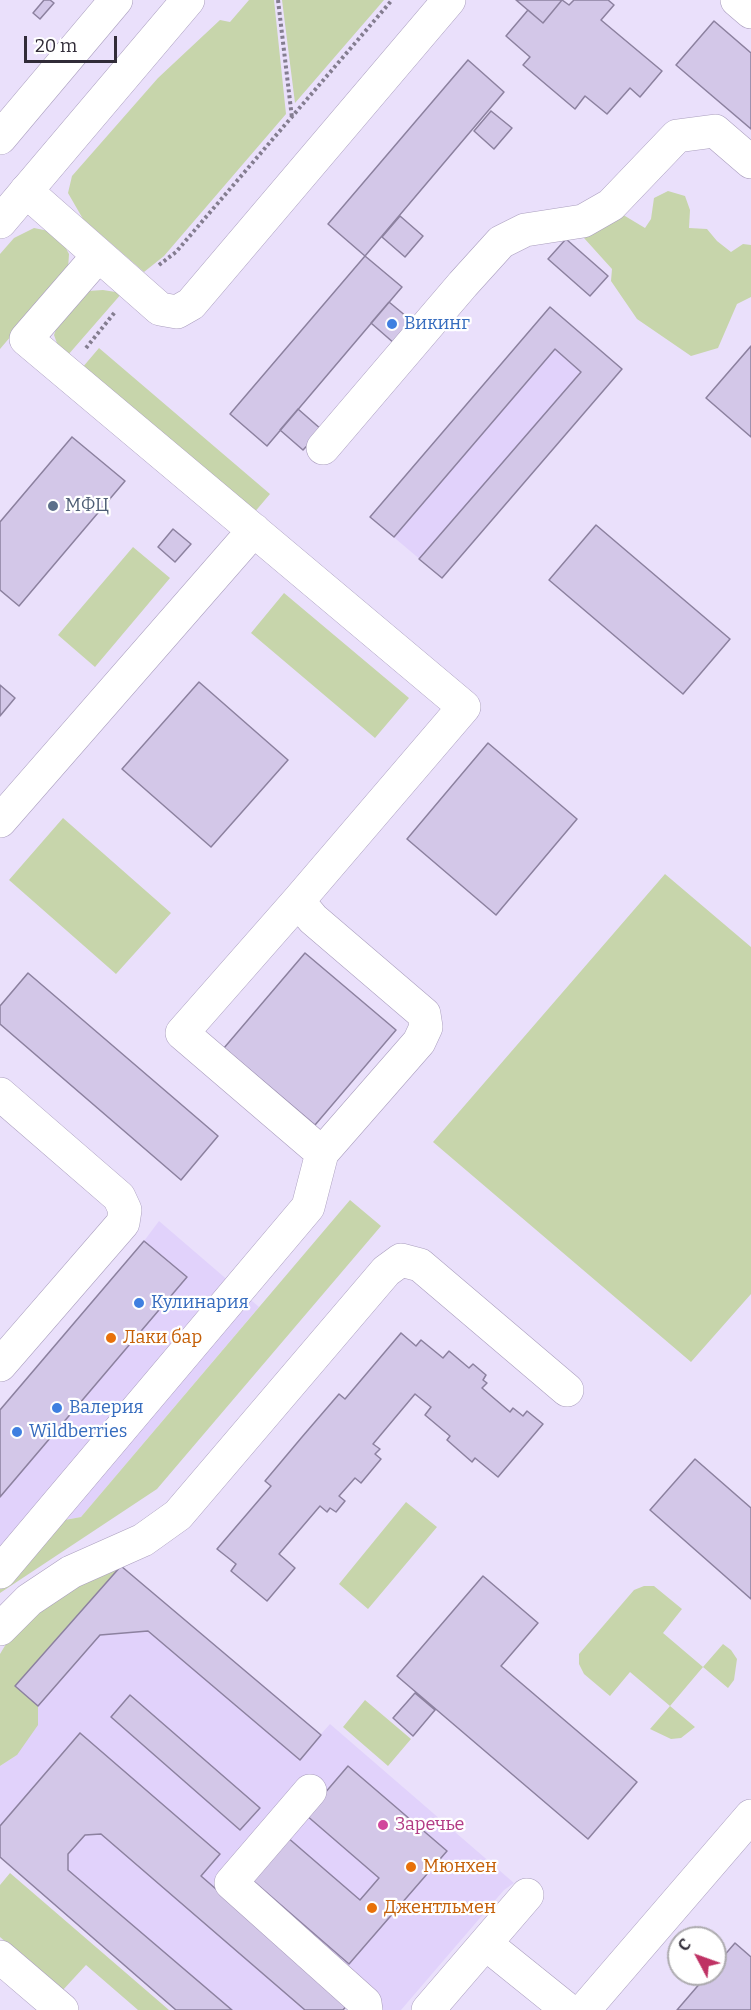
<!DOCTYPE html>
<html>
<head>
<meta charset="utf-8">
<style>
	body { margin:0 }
	#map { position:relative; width:751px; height:2010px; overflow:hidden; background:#eae0fb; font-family:Bitter,serif }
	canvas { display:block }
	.north { position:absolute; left:667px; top:1926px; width:60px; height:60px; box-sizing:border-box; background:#fff; border:2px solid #adabaf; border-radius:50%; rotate:311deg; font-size:16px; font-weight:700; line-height:24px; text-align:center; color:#312c38 }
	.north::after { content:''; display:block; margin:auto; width:21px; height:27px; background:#bf3264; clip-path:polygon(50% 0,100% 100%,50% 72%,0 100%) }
	.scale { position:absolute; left:24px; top:36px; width:93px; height:27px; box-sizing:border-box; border:3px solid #312c38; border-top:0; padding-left:8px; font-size:18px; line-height:21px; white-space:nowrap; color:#312c38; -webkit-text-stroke:4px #fff; paint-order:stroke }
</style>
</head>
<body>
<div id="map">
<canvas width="751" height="2010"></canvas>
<div class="north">С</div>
<div class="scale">20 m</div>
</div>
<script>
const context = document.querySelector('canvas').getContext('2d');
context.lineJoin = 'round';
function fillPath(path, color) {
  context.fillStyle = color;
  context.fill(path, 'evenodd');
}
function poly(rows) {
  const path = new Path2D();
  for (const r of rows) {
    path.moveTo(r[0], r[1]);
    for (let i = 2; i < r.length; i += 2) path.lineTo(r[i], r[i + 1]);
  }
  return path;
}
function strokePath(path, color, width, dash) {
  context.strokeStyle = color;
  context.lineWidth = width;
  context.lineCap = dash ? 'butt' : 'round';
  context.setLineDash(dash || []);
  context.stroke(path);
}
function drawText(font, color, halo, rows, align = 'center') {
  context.font = font + ' Bitter,serif';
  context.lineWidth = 4.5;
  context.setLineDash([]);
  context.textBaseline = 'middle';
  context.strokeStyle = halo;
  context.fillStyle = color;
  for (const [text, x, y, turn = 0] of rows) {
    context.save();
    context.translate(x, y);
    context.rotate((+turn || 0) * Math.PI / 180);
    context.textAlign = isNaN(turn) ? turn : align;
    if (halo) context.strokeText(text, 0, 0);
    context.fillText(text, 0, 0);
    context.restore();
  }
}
fillPath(poly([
	[550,307,622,369,442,578,370,517],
	[159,1221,259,1307,81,1517,54,1522,0,1589,0,1497,186,1277,144,1241],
	[121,1566,321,1734,330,1724,514,1883,504,1890,401,2010,382,2010,375,2004,348,2004,343,2010,176,2010,0,1857,0,1766,17,1755,15,1686]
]), '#e1d2fb');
fillPath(poly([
	[249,0,274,0,286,114,164,256,144,272,83,219,68,193,72,176,158,78,220,20,230,22],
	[282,0,384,0,295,103],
	[668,191,685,196,690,210,689,228,707,229,717,241,731,252,743,244,751,245,751,297,737,304,718,348,691,356,637,319,611,281,612,269,584,238,591,222,615,210,645,228,651,219,654,198],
	[34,228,49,231,62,241,69,254,68,269,0,349,0,254,14,238],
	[103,290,122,293,68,355,58,346,54,335,58,323,88,291],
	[99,348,270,494,253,514,82,368],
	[133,547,170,578,95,667,58,635],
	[284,593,409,698,375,738,251,633],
	[63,818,171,913,116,974,9,880],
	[665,874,751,947,751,1294,691,1362,433,1142],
	[350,1200,381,1226,157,1489,0,1593,0,1589,54,1522,81,1517],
	[406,1502,437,1527,368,1609,339,1584],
	[121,1566,16,1685,38,1706,38,1725,17,1755,0,1766,0,1654,15,1629,76,1585],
	[644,1586,654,1586,682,1609,663,1633,703,1667,723,1644,731,1650,737,1659,734,1680,728,1688,703,1667,670,1706,695,1727,681,1738,671,1739,650,1729,670,1706,630,1672,610,1696,584,1674,579,1664,579,1654,634,1590],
	[365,1700,411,1739,388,1766,343,1727],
	[10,1873,169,2010,138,2010,86,1965,62,1991,0,1937,0,1885]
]), '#c7d5ab');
const building = poly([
	[44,0,50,0,54,3,40,19,33,13,44,0],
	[516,0,562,0,543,23,516,0],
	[562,0,569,5,574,0,608,0,614,5,601,20,662,71,640,97,630,88,607,114,585,96,575,109,523,65,530,57,506,36,528,10,543,23,562,0],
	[714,21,751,53,751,129,676,65,714,21],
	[468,60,504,92,365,256,328,224,468,60],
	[491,111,512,128,494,149,474,131,491,111],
	[400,216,423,236,405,257,382,237,400,216],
	[566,239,608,276,590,296,548,259,566,239],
	[365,256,402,287,267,446,230,414,365,256],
	[389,302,413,322,395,344,371,323,389,302],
	[550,307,622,369,442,578,419,559,581,372,555,349,394,537,370,517,550,307],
	[751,346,751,437,706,398,751,346],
	[298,409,322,430,303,450,280,430,298,409],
	[72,437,125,481,19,606,0,590,0,522,72,437],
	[596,525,730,639,683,694,549,580,596,525],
	[173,529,191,544,175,562,158,547,173,529],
	[199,682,288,760,211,847,122,769,199,682],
	[0,685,15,698,0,716,0,685],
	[488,743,577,819,496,915,407,839,488,743],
	[305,953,396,1030,315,1125,224,1048,305,953],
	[28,973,218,1136,181,1180,0,1024,0,1006,28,973],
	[144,1241,187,1277,0,1497,0,1410,144,1241],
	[401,1333,416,1346,421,1340,443,1358,449,1351,469,1368,473,1364,486,1375,483,1380,487,1383,482,1388,510,1412,513,1408,523,1416,527,1411,543,1424,498,1477,475,1458,472,1462,447,1440,450,1436,425,1415,431,1407,415,1394,373,1444,380,1449,375,1454,381,1459,361,1483,355,1478,339,1496,345,1501,336,1512,330,1508,327,1512,320,1506,279,1554,295,1568,267,1601,231,1571,236,1564,217,1549,271,1486,265,1481,302,1437,339,1394,345,1399,401,1333],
	[695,1459,751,1508,751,1599,650,1510,695,1459],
	[121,1566,321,1735,300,1760,148,1631,100,1635,38,1706,15,1686,121,1566],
	[483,1576,538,1623,501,1666,637,1782,588,1839,397,1676,483,1576],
	[415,1693,435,1710,413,1736,393,1718,415,1693],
	[130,1695,260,1808,240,1830,111,1717,130,1695],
	[80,1733,220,1854,201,1876,348,2004,343,2010,305,2010,101,1834,85,1835,68,1854,68,1870,232,2010,176,2010,0,1857,0,1826,80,1733],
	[348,1766,447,1851,349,1964,251,1879,287,1837,360,1900,379,1878,306,1815,348,1766],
	[735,1943,751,1957,751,2010,677,2010,708,1974,715,1974,715,1966,735,1943]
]);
fillPath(building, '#d3c7e8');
strokePath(building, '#8c819f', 1.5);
const minor = poly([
	[737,0,751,12],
	[26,191,160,309,177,312,191,304,449,0],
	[98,256,26,339,464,707,298,901,182,1033,322,1153,419,1042,426,1027,424,1014,313,919,298,901],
	[323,448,463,284,501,242,525,230,583,221,611,205,677,136,715,131,751,162],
	[0,821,254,530],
	[0,1094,119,1197,125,1210,123,1223,0,1365],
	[0,1572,308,1207,322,1153],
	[0,1629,29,1600,71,1572,143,1540,178,1515,386,1271,401,1260,420,1265,567,1390],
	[310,1791,231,1883,365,2003,366,2010],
	[486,1944,568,2010],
	[0,1957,62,2010],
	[428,2010,527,1895],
	[584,2010,751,1816]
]);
const major = poly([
	[0,138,116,0],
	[0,222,188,0]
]);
strokePath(minor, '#aa9ebe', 34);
strokePath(major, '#aa9ebe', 34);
strokePath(poly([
	[278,0,292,118],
	[159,265,176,252,392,0],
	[86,348,115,312]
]), '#847d90', 4, [3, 3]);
strokePath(minor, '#fff', 33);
strokePath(major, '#fff', 33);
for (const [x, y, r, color] of [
	[392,324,6,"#3f7fe0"],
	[53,506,6,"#5c6f8a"],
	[139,1303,6,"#3f7fe0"],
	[111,1338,6,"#e8710a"],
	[57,1408,6,"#3f7fe0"],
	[17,1432,6,"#3f7fe0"],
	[383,1825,6,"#d1479c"],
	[411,1867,6,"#e8710a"],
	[372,1908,6,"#e8710a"]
]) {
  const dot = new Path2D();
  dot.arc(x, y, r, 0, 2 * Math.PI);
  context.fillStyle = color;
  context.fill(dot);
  strokePath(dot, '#fff', 2);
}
drawText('18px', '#366cbe', '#fff', [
	["Викинг",404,324],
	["Кулинария",151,1303],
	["Валерия",69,1408],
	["Wildberries",29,1432]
], 'left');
drawText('18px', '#4e5e75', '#fff', [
	["МФЦ",65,506]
], 'left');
drawText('18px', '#c56008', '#fff', [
	["Лаки бар",123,1338],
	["Мюнхен",423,1867],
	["Джентльмен",384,1908]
], 'left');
drawText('18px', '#b23c85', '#fff', [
	["Заречье",395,1825]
], 'left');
</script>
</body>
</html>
